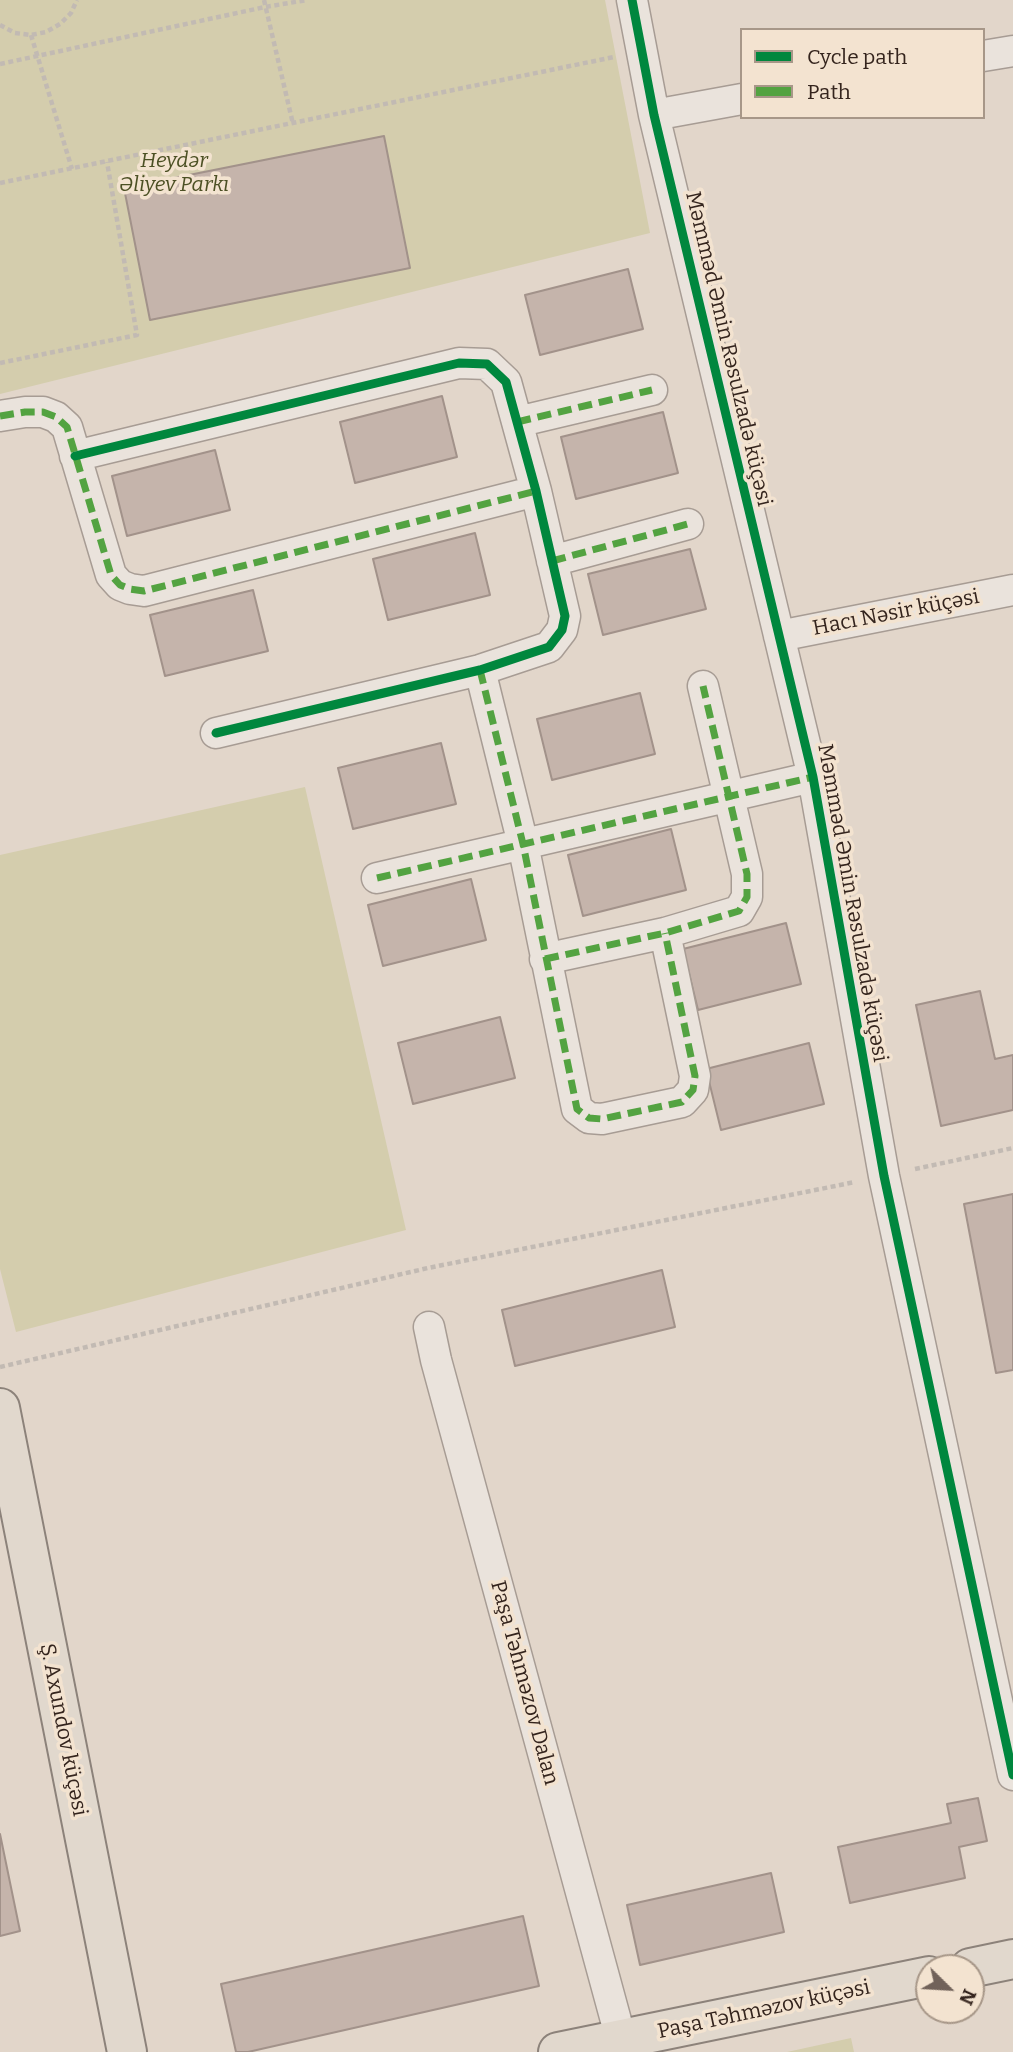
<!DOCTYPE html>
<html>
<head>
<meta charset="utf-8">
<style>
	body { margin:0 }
	#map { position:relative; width:1013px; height:2052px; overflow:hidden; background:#e2d6ca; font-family:Bitter,serif }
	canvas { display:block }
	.legend { position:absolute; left:740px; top:28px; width:245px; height:91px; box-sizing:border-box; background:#f3e3d0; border:2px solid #a79788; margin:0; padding:9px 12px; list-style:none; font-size:21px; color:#34241d }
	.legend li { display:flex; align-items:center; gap:14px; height:35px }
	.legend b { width:35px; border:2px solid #a79788 }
	.north { position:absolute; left:915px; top:1954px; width:70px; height:70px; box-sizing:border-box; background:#f3e3d0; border:2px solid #a79788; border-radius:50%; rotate:114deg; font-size:19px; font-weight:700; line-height:28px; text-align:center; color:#34241d }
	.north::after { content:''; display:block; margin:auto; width:24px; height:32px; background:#71625a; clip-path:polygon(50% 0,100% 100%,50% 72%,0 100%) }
</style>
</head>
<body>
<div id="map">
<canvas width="1013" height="2052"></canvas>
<ul class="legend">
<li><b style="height:9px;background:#00873e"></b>Cycle path</li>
<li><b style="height:9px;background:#53a341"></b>Path</li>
</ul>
<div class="north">N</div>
</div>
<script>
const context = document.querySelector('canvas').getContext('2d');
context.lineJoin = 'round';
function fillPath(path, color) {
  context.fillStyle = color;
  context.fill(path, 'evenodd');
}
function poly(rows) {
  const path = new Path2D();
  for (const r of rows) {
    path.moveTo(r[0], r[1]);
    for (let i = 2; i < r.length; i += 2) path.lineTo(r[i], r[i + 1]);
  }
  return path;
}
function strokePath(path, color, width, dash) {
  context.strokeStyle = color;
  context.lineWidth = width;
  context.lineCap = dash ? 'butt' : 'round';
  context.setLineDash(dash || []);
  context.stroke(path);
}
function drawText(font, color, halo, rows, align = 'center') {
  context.font = font + ' Bitter,serif';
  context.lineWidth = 7;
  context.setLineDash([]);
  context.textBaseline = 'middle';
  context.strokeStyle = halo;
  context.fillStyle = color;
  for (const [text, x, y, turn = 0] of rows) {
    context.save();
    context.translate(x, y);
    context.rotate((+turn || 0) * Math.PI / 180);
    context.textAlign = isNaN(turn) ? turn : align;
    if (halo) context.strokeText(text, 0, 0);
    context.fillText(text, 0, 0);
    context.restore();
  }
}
fillPath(poly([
	[0,0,605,0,650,233,0,394],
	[305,787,406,1230,16,1332,0,1269,0,855],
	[851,2038,854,2052,787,2052]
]), '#d4cdad');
const building = poly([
	[384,136,410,268,150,320,124,188,384,136],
	[628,269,643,329,540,355,525,295,628,269],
	[442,396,457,457,355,483,340,422,442,396],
	[663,412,678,473,576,499,561,437,663,412],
	[215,450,230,510,127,536,112,476,215,450],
	[475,533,490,595,388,620,373,559,475,533],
	[690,549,706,609,603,635,588,574,690,549],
	[253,590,268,651,165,676,150,615,253,590],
	[640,693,655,754,552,780,537,719,640,693],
	[441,743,456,804,353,829,338,768,441,743],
	[671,829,686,890,583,916,568,855,671,829],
	[471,879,486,940,383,966,368,905,471,879],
	[786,923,801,984,698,1010,683,949,786,923],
	[980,991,995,1059,1013,1055,1013,1110,941,1126,916,1005,980,991],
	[500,1017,515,1078,413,1104,398,1043,500,1017],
	[809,1043,824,1104,721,1130,706,1069,809,1043],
	[1013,1194,1013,1370,996,1373,964,1204,1013,1194],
	[662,1270,675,1327,515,1366,502,1310,662,1270],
	[978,1798,987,1841,959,1847,965,1878,850,1903,838,1847,951,1823,947,1804,978,1798],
	[0,1834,20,1931,0,1936,0,1834],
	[771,1873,784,1932,640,1965,627,1905,771,1873],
	[523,1916,539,1986,248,2052,236,2052,221,1984,523,1916]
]);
fillPath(building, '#c5b4ab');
strokePath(building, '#a2928a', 2);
const minor = poly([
	[632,0,654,115,813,777,884,1176,1013,1775],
	[983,56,1013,51],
	[654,115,742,99],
	[0,416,25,412,43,412,56,417,67,427,111,575,120,585,130,589,144,591,536,491],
	[517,422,652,390],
	[75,456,459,363,487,364,506,382,536,491,565,616,562,630,549,647,480,670,216,733],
	[552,561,688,524],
	[779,636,1013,590],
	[480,670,523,844,577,1109,589,1118,602,1119,682,1102,693,1090,695,1076,665,933],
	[377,878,813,777],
	[545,959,665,933,739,911,747,897,747,874,703,686],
	[429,1327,436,1360,621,2039]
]);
const primary = poly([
	[0,1408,127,2052],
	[970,1968,1013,1959],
	[558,2052,929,1976]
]);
strokePath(minor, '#a79c94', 33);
strokePath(primary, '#8c827a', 42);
strokePath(poly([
	[264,0,293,124],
	[0,25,15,33,31,35,46,32,60,24,71,13,77,0],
	[31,35,72,169],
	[0,64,265,7,307,0],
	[0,183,614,57],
	[0,363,137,335,107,162],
	[915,1169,1013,1148],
	[0,1367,428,1268,855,1182]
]), '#c2bab3', 4.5, [5, 3.5]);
strokePath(minor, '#eae3dc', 30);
strokePath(primary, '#e1d8cd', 38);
strokePath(poly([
	[0,416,25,412,43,412,56,417,67,427,111,575,120,585,130,589,144,591,536,491],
	[517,422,652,390],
	[552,561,688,524],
	[480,670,523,844,577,1109,589,1118,602,1119,682,1102,693,1090,695,1076,665,933],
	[377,878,813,777],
	[545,959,665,933,739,911,747,897,747,874,703,686]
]), '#53a341', 7, [14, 7]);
strokePath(poly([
	[632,0,654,115,813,777,884,1176,1013,1775],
	[75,456,459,363,487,364,506,382,536,491,565,616,562,630,549,647,480,670,216,733]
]), '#00873e', 9);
drawText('italic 21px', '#4c5024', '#f3e3d0', [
	["Heydər",174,161],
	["Əliyev Parkı",174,185]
]);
drawText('21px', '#34241d', '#f3e3d0', [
	["Məmməd Əmin Rəsulzadə küçəsi",728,349,77],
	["Hacı Nəsir küçəsi",896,613,-11],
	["Məmməd Əmin Rəsulzadə küçəsi",852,903,80],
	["Paşa Təhməzov Dalan",524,1683,75],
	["Ş. Axundov küçəsi",63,1730,79],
	["Paşa Təhməzov küçəsi",764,2010,-12]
]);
</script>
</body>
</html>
